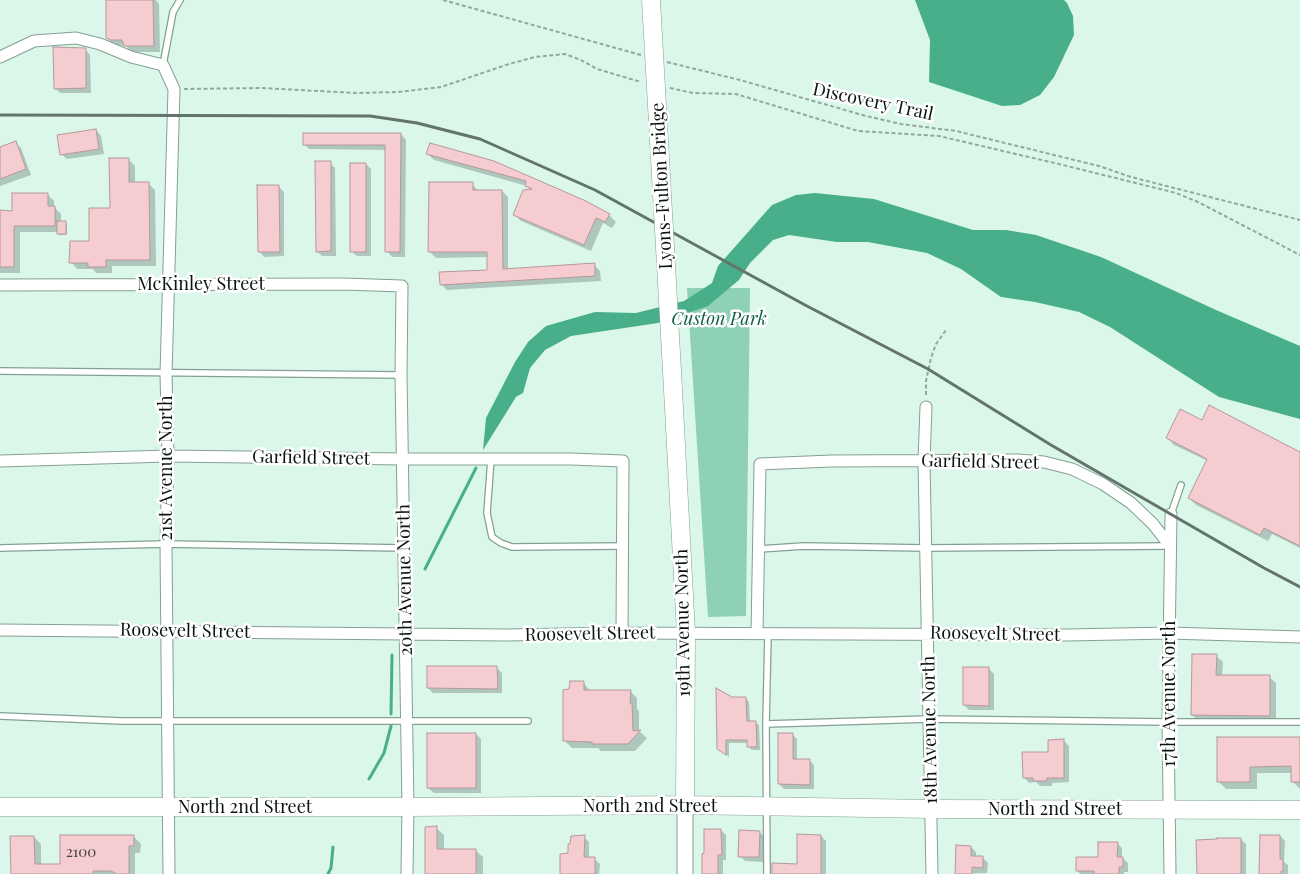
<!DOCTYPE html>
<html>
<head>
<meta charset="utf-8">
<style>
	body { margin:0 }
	canvas { display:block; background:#daf7ea }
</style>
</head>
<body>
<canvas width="1300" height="874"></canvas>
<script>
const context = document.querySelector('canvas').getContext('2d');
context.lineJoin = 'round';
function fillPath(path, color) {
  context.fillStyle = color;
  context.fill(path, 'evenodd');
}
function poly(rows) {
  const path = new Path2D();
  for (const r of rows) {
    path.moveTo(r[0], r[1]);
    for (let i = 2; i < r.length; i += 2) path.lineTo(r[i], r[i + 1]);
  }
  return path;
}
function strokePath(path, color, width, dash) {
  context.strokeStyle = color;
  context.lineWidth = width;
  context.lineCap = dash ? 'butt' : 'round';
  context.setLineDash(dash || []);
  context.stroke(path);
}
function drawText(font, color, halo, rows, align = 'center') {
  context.font = font + ' "Playfair Display",serif';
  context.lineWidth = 5;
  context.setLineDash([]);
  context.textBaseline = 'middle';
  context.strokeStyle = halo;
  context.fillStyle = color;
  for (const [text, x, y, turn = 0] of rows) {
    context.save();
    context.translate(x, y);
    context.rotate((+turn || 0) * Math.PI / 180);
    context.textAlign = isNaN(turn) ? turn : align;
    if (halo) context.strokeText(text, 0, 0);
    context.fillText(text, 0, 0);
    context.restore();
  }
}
fillPath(poly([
	[687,288,750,288,746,616,708,617]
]), '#8fd1b5');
fillPath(poly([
	[915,0,1064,0,1067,3,1073,16,1074,35,1054,77,1040,95,1020,105,1002,106,929,82,930,40],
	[815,193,874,199,973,230,1006,230,1036,235,1101,257,1216,310,1300,346,1300,419,1219,397,1110,327,1079,312,1035,302,1001,297,961,269,927,253,868,242,837,242,789,235,773,240,750,263,739,280,708,306,658,323,571,336,545,350,530,368,523,393,516,397,483,450,486,418,515,362,528,342,546,326,595,312,636,313,684,301,712,283,718,266,772,205,796,195]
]), '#48af8a');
fillPath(poly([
	[107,0,156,0,159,4,160,52,132,52,126,46,114,45,107,38],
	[85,49,90,55,91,93,60,93,55,88],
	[96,130,101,136,104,154,67,159,61,154],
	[401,134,406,140,405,257,392,257,387,251,387,150,309,149,304,144],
	[15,143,21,148,31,175,0,186,0,149],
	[430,145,585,202,609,215,616,222,612,228,603,223,591,251,521,221,514,214,531,191,527,186,434,160,428,154],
	[128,159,135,166,135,184,149,184,155,190,156,266,112,266,112,273,96,273,93,269,77,269,71,262,90,242,111,209],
	[330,163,335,168,336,256,322,256,317,251],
	[366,164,371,169,371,256,357,256,351,251],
	[472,184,478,191,502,191,508,197,508,270,594,265,600,271,601,281,447,290,441,284,488,271,488,257,436,258,430,252],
	[278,186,284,192,284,256,264,257,259,251],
	[47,194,54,201,54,207,61,214,61,222,67,224,67,235,59,235,58,232,20,232,20,273,0,273,0,212,13,212],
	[1202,422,1300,453,1300,548,1272,534,1268,541,1196,505,1189,498,1208,461,1174,445,1167,437],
	[1216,656,1223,662,1222,676,1269,677,1276,683,1276,722,1199,721,1192,715],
	[497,668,502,673,502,693,433,693,428,688],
	[989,669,994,674,994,710,969,710,964,705],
	[583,682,590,691,630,691,637,698,637,709,639,711,639,731,647,738,635,751,601,751,598,748,572,748,565,741,570,691],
	[746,698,749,702,750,722,755,722,759,725,760,750,752,750,748,746,748,743,729,743,729,757,718,749,732,699],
	[476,734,481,739,481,793,434,793,428,788],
	[793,735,797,739,797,760,809,760,814,765,814,789,784,789,779,784],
	[1300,738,1300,789,1293,782,1292,773,1257,773,1257,789,1226,789,1219,782],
	[1063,740,1069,746,1069,782,1052,783,1052,786,1040,786,1036,782,1029,783,1024,777],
	[436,828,444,835,444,850,475,850,483,857,483,874,427,874],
	[721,830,726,835,726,860,723,860,723,874,704,874],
	[759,832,765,837,763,862,745,861,740,856],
	[133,836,141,844,140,853,135,853,135,874,12,874,34,837,41,844,41,866,61,865],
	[821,836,826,841,826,874,773,874,798,865],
	[1280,836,1285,841,1284,862,1288,865,1288,874,1260,874],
	[584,837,589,842,589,858,594,859,600,864,599,874,561,874,569,854],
	[1240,839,1246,844,1246,874,1198,874],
	[1117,843,1122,848,1122,857,1128,863,1128,872,1124,872,1124,874,1080,874,1077,870,1100,859],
	[971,847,976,852,976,857,983,858,988,863,987,873,956,874]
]), '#0003');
strokePath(poly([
	[425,569,476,468],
	[391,714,392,655],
	[369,779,384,753,391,726],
	[328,874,331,868,333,847]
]), '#48af8a', 3);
const building = poly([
	[106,0,153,0,154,46,124,46,122,40,111,40,106,38,106,0],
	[53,47,86,48,86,88,54,89,53,47],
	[96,129,99,149,60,155,57,135,96,129],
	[303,133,401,133,400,252,385,252,385,145,303,145,303,133],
	[16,141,26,169,0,179,0,147,16,141],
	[430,143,494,161,586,201,610,214,605,222,596,218,584,245,513,215,523,190,532,189,525,186,526,181,426,154,430,143],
	[109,158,129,158,129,182,149,182,150,260,106,260,106,267,88,267,88,263,69,263,70,241,89,241,89,208,110,208,109,158],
	[315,161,331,161,331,251,316,252,315,161],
	[350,163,366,163,366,252,350,252,350,163],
	[429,182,473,182,473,190,502,190,503,269,595,263,595,276,440,285,439,272,487,270,487,252,428,252,429,182],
	[257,185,279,185,280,252,258,252,257,185],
	[12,193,48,193,48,206,55,206,55,226,14,226,14,267,0,267,0,210,12,211,12,193],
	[57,221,66,221,66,234,57,234,57,221],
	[1209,405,1300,452,1300,546,1264,528,1260,535,1188,498,1207,459,1166,438,1180,409,1202,420,1209,405],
	[1192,654,1217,654,1216,675,1270,675,1270,716,1191,715,1192,654],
	[427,666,497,666,498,689,427,688,427,666],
	[963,667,989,667,989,706,963,705,963,667],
	[570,681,584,681,584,690,631,690,630,703,632,703,633,731,641,730,628,744,592,744,592,742,563,741,563,690,569,689,570,681],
	[716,688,732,697,746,697,747,721,756,721,757,747,747,747,747,740,726,740,726,755,717,749,716,688],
	[427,733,476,733,476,788,427,788,427,733],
	[778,733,793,733,793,759,810,759,810,785,778,784,778,733],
	[1217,737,1300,737,1300,782,1291,782,1291,766,1250,767,1250,782,1217,782,1217,737],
	[1064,739,1064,778,1047,778,1047,781,1033,781,1033,778,1023,778,1022,752,1048,752,1048,740,1064,739],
	[437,826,437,849,476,849,476,874,425,874,425,827,437,826],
	[704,829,721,829,722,855,718,855,718,874,702,874,702,854,704,853,704,829],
	[739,830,760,831,759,857,738,857,739,830],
	[797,834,821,835,821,874,772,874,772,863,797,864,797,834],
	[60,835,134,835,134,846,129,846,129,874,117,874,111,871,93,871,93,874,11,874,10,836,34,836,35,864,60,864,60,835],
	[585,835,584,857,595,857,595,874,560,874,560,854,568,853,568,844,570,844,571,836,585,835],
	[1260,835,1280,835,1280,859,1283,859,1283,871,1281,871,1281,874,1259,874,1260,835],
	[1217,838,1241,838,1241,874,1197,874,1196,840,1217,839,1217,838],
	[1098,842,1118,842,1117,857,1123,857,1123,867,1119,867,1119,874,1094,874,1094,871,1076,871,1076,857,1098,857,1098,842],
	[956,845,971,846,971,856,983,856,983,868,972,867,972,874,955,874,956,845]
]);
fillPath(building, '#f5cdd1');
strokePath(building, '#b5989a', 1);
const lane = poly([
	[163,65,173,12,180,0],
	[0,371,401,375],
	[491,459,487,513,492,537,501,543,512,547,622,546],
	[1171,514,1181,485],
	[0,548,166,544,403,548],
	[759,549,804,546,926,548,1169,546],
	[0,716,122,721,528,721],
	[766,724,929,719,1168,722,1300,722],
	[767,874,766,724,768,634]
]);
const street = poly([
	[0,57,34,41,76,38,100,44,131,57,163,65,174,89,166,374,168,456,166,544,169,874],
	[0,285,343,284,402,286,401,375,408,807,407,874],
	[926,407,924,461,932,874],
	[0,461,168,456,404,459,571,459,623,461,622,633],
	[0,630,506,635,622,633,1068,635,1169,633,1300,637],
	[757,633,760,464,831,461,1018,460,1044,462,1072,469,1103,484,1131,503,1153,524,1170,546],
	[1170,874,1168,722,1171,514]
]);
const secondary = poly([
	[685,874,685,805]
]);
const primary = poly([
	[672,371,686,633,685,805],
	[0,807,408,807,685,805,931,809,1300,810]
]);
strokePath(lane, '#84a093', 8);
strokePath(street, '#84a093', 13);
strokePath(secondary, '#84a093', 17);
strokePath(primary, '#84a093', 19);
strokePath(poly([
	[443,0,641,55],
	[667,62,740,80,866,116,901,124,956,131,1099,166,1131,177,1300,220],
	[670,88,693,93,736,94,858,131,939,136,1063,165,1176,193,1198,202,1300,255],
	[184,89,262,88,356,93,398,92,441,87,509,64,535,57,565,54,581,60,597,69,641,82],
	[926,395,926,381,931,358,936,344,946,330]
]), '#92a89e', 2, [4, 2.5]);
strokePath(lane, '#fff', 5.5);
strokePath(street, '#fff', 11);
strokePath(secondary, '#fff', 15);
strokePath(primary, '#fff', 18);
strokePath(poly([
	[0,115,370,116,417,123,480,139,595,190,805,305,928,369,1051,445,1264,568,1300,587]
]), '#62746c', 3);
const primaryBridge = poly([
	[651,0,672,371]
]);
strokePath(primaryBridge, '#84a093', 19, []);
strokePath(primaryBridge, '#fff', 18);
drawText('15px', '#454240', null, [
	["2100",81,852]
]);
drawText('18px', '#0a1410', '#fff', [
	["Discovery Trail",873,102,12],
	["Lyons-Fulton Bridge",662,186,-93],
	["McKinley Street",201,284],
	["Garfield Street",311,458,1],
	["Garfield Street",980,462,1],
	["21st Avenue North",166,468,-90],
	["20th Avenue North",405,580,-91],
	["19th Avenue North",683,623,-91],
	["Roosevelt Street",185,631,1],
	["Roosevelt Street",590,634,-1],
	["Roosevelt Street",995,634,1],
	["17th Avenue North",1169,694,-90],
	["18th Avenue North",930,730,-91],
	["North 2nd Street",650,806],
	["North 2nd Street",245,807],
	["North 2nd Street",1055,809]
]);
drawText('italic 18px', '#0f6047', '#fff', [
	["Custon Park",719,319]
]);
</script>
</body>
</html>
